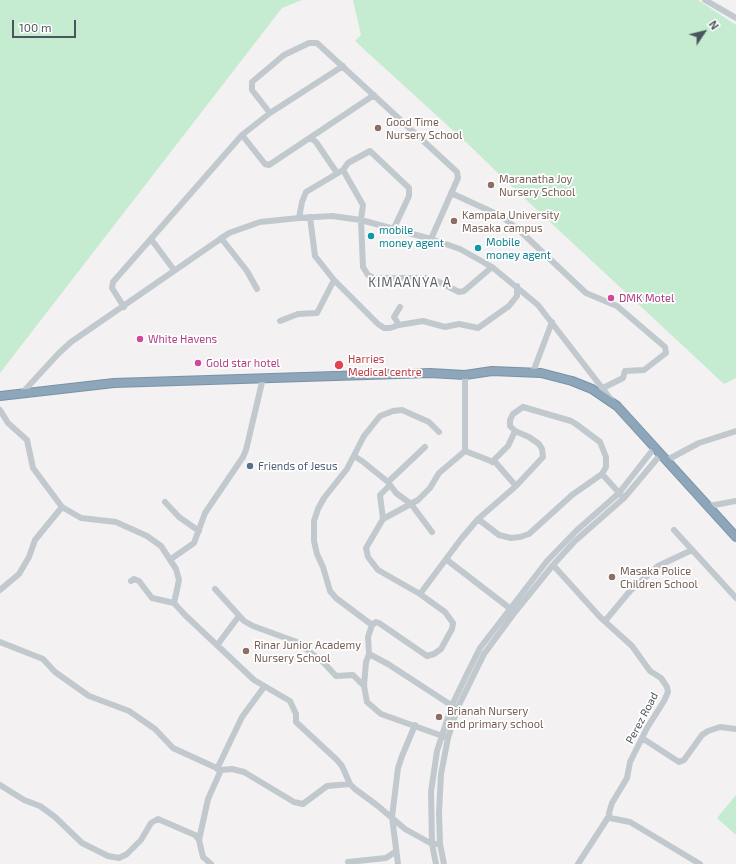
<!DOCTYPE html>
<html>
<head>
<meta charset="utf-8">
<style>
	body { margin:0 }
	#map { position:relative; width:736px; height:864px; overflow:hidden; background:#f3f1f1; font-family:"Exo 2",sans-serif }
	canvas { display:block }
	.north { position:absolute; left:684px; top:12px; width:40px; height:40px; -webkit-text-stroke:3px #fff; paint-order:stroke; rotate:55deg; font-size:11px; font-weight:700; line-height:16px; text-align:center; color:#4b555d }
	.north::after { content:''; display:block; margin:auto; width:14px; height:18px; background:#4b555d; clip-path:polygon(50% 0,100% 100%,50% 72%,0 100%) }
	.scale { position:absolute; left:12px; top:20px; width:64px; height:18px; box-sizing:border-box; border:2px solid #4b555d; border-top:0; padding-left:5px; font-size:12px; line-height:14px; white-space:nowrap; color:#4b555d; -webkit-text-stroke:3px #fff; paint-order:stroke }
</style>
</head>
<body>
<div id="map">
<canvas width="736" height="864"></canvas>
<div class="north">N</div>
<div class="scale">100 m</div>
</div>
<script>
const context = document.querySelector('canvas').getContext('2d');
context.lineJoin = 'round';
function fillPath(path, color) {
  context.fillStyle = color;
  context.fill(path, 'evenodd');
}
function poly(rows) {
  const path = new Path2D();
  for (const r of rows) {
    path.moveTo(r[0], r[1]);
    for (let i = 2; i < r.length; i += 2) path.lineTo(r[i], r[i + 1]);
  }
  return path;
}
function strokePath(path, color, width, dash) {
  context.strokeStyle = color;
  context.lineWidth = width;
  context.lineCap = dash ? 'butt' : 'round';
  context.setLineDash(dash || []);
  context.stroke(path);
}
function drawText(font, color, halo, rows, align = 'center') {
  context.font = font + ' "Exo 2",sans-serif';
  context.lineWidth = 3.5;
  context.setLineDash([]);
  context.textBaseline = 'middle';
  context.strokeStyle = halo;
  context.fillStyle = color;
  for (const [text, x, y, turn = 0] of rows) {
    context.save();
    context.translate(x, y);
    context.rotate((+turn || 0) * Math.PI / 180);
    context.textAlign = isNaN(turn) ? turn : align;
    if (halo) context.strokeText(text, 0, 0);
    context.fillText(text, 0, 0);
    context.restore();
  }
}
fillPath(poly([
	[0,0,302,0,282,8,0,373],
	[353,0,698,0,736,25,736,378,724,384,505,180,469,145,355,41,361,35],
	[736,795,736,835,717,818]
]), '#c5ebd1');
const highway = poly([
	[0,396,114,383,430,373,465,375,492,371,541,373,572,381,592,389,617,406,736,537]
]);
strokePath(highway, '#7a92a6', 10);
strokePath(poly([
	[705,0,736,18],
	[270,113,252,90,252,82,284,55,309,43,317,43,457,172,458,178,431,239],
	[242,135,265,164,269,165,374,95],
	[311,138,316,142,337,173],
	[343,170,363,205,361,220,363,267,368,275,374,278,425,278,439,282,459,292,464,291,492,267],
	[451,193,501,216,519,230,586,293,617,306,665,347,666,353,644,370,625,371,623,378,603,388],
	[299,218,302,202,306,192,343,170,348,163,370,151,409,188,409,196,394,228],
	[221,238,247,271,257,289],
	[151,239,174,270],
	[334,280,378,324,384,328,390,328,399,325],
	[124,307,112,288,113,282,242,135,270,113,343,66],
	[400,307,394,317,399,325,423,321,445,327,459,324,478,328,509,306,517,296,517,286],
	[280,321,298,314,317,313,334,280,315,256,310,217],
	[533,372,552,322],
	[23,392,59,353,71,342,229,233,260,222,299,218,332,216,361,220,431,239,460,249,492,267,538,305,613,402],
	[523,407,571,421,576,424,600,442,606,457,606,467,602,474,572,495,529,534,520,537,511,538,499,535,478,519,516,486,543,457,542,449,539,444,529,437,515,431,510,426,510,420,513,414,523,407],
	[0,410,8,423,27,440,33,468,62,507,81,518,116,522,147,536,161,546,176,569,179,580,174,603,185,615,254,680,290,701,296,714,296,722,337,760,342,766,350,784,355,789,378,806,405,829,432,844,440,844],
	[465,451,496,463,516,486],
	[354,456,362,461,388,482,396,493,411,504,432,532],
	[667,460,699,443,736,431],
	[492,462,508,446,515,431],
	[602,474,621,495],
	[388,482,425,447],
	[165,502,179,517,199,531],
	[709,506,736,501],
	[383,519,380,495,390,485],
	[674,530,736,598],
	[171,559,194,543,205,513,243,457,246,450,263,378],
	[447,560,512,610],
	[553,565,600,617,632,646,650,671,661,678,667,687,668,692,664,701,647,728,630,762,627,778,612,803,609,813,610,818,630,822,700,864],
	[131,581,134,579,139,581,152,598,174,603],
	[215,589,244,621,253,626,297,642,324,663,336,676,353,675,364,686],
	[0,590,19,574,29,557,35,540,62,507],
	[420,594,461,539,478,519],
	[605,621,630,591,658,566,692,550],
	[372,625,336,598,330,591,323,567,317,554,314,541,314,521,318,509,324,498,347,469,364,436,380,416,393,411,402,410,429,422,439,432],
	[0,642,43,659,55,672,89,696,129,711,155,729,173,748,221,770,232,769,244,772,294,802,303,804,327,786,350,784],
	[218,644,239,616],
	[369,654,388,664,454,707],
	[448,738,381,714,367,702,364,686,366,662,369,654,368,637,372,625,376,622,379,623,427,656,434,654,441,649,452,629,453,623,445,612,420,594,378,570,368,557,366,548,383,519,418,500,430,488,439,473,465,451,465,375],
	[642,738,679,762,684,760,702,735,708,731,720,727,736,729],
	[217,769,242,717,264,687],
	[0,785,24,800,40,806,55,817,82,843,108,856,119,858,127,854,141,840,151,823,158,819,195,835,199,840,203,857,211,864],
	[199,840,208,799,221,770],
	[348,862,386,858,395,852],
	[398,864,392,817,398,768,402,756,415,725],
	[436,864,432,844,431,792,437,751,452,705,467,674,480,648,547,561,576,531,619,493,655,447],
	[444,864,440,844,439,813,441,774,448,738,457,709,484,654,515,612,553,565,575,541,624,498,661,454],
	[578,864,609,816]
]), '#c1c9ce', 6);
strokePath(highway, '#8ea6ba', 8);
for (const [x, y, r, color] of [
	[378,128,4,"#8d6e63"],
	[491,185,4,"#8d6e63"],
	[454,221,4,"#8d6e63"],
	[371,236,4,"#0f9aa8"],
	[478,248,4,"#0f9aa8"],
	[611,298,4,"#d1479c"],
	[140,339,4,"#d1479c"],
	[198,363,4,"#d1479c"],
	[339,365,5,"#e0444e"],
	[250,466,4,"#5c6f8a"],
	[612,577,4,"#8d6e63"],
	[246,651,4,"#8d6e63"],
	[439,717,4,"#8d6e63"]
]) {
  const dot = new Path2D();
  dot.arc(x, y, r, 0, 2 * Math.PI);
  context.fillStyle = color;
  context.fill(dot);
  strokePath(dot, '#fff', 1.5);
}
drawText('11px', '#785e54', '#fff', [
	["Good Time",386,122],
	["Nursery School",386,135],
	["Maranatha Joy",499,179],
	["Nursery School",499,192],
	["Kampala University",462,215],
	["Masaka campus",462,228],
	["Masaka Police",620,571],
	["Children School",620,584],
	["Rinar Junior Academy",254,645],
	["Nursery School",254,658],
	["Brianah Nursery",447,711],
	["and primary school",447,724]
], 'left');
drawText('11px', '#0d838f', '#fff', [
	["mobile",379,230],
	["money agent",379,243],
	["Mobile",486,242],
	["money agent",486,255]
], 'left');
drawText('11px', '#b23c85', '#fff', [
	["DMK Motel",619,298],
	["White Havens",148,339],
	["Gold star hotel",206,363]
], 'left');
drawText('11px', '#be3a42', '#fff', [
	["Harries",348,359],
	["Medical centre",348,372]
], 'left');
drawText('11px', '#4e5e75', '#fff', [
	["Friends of Jesus",258,466]
], 'left');
drawText('11px', '#4b555d', '#fff', [
	["Perez Road",642,718,-62]
]);
context.letterSpacing = '1px';
drawText('13px', '#5e6265', '#fff', [
	["KIMAANYA A",410,283]
]);
context.letterSpacing = '0px';
</script>
</body>
</html>
